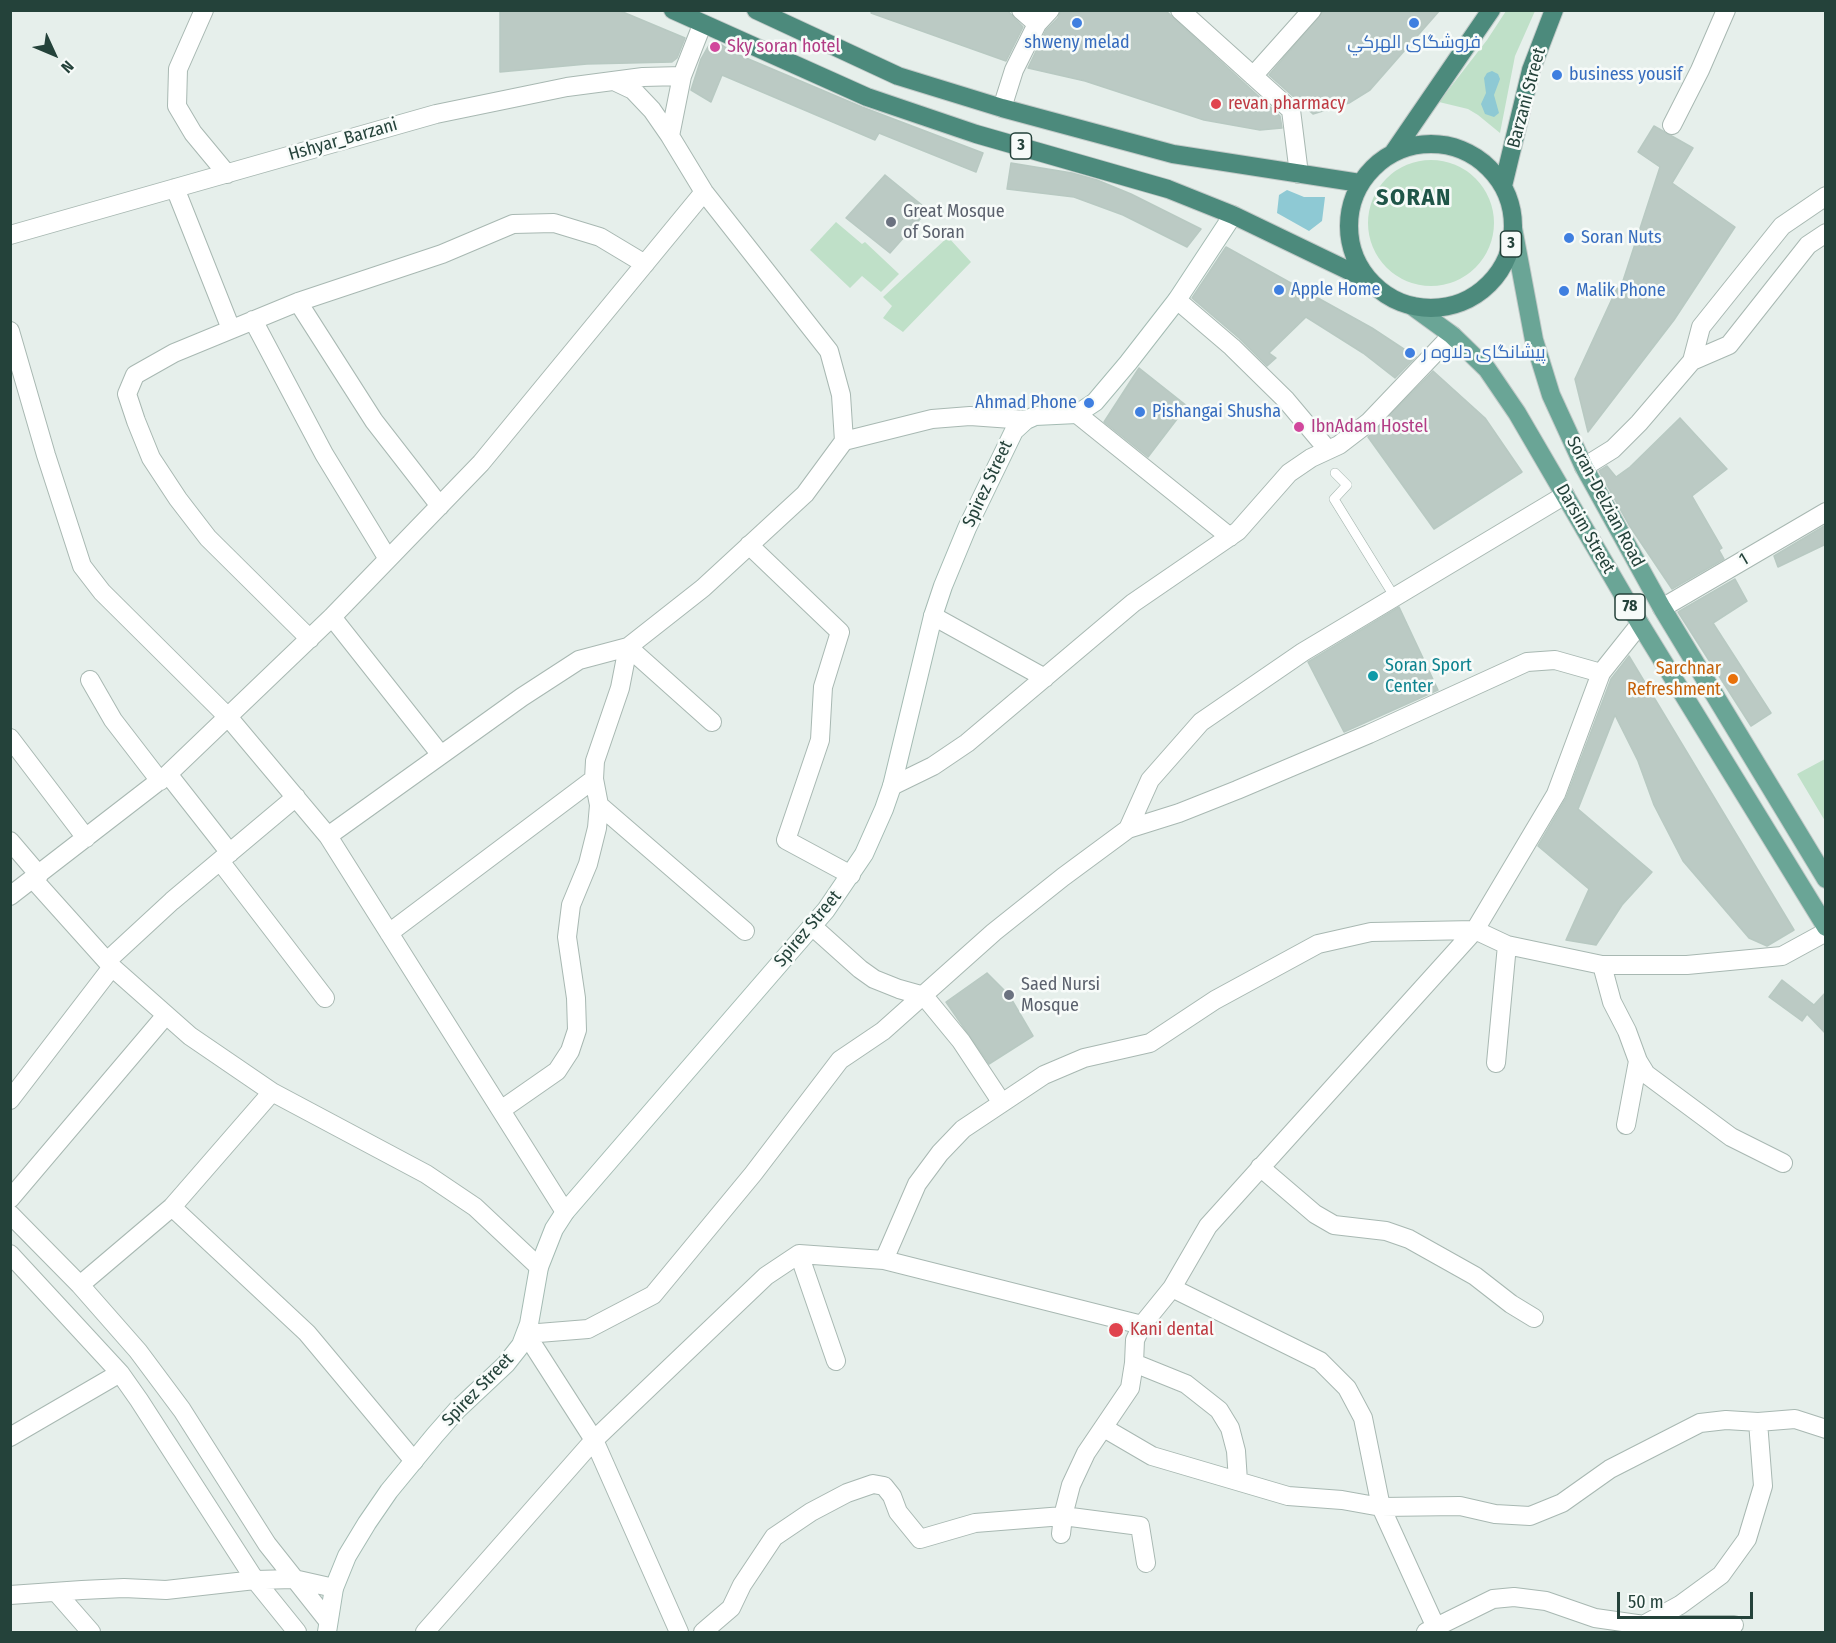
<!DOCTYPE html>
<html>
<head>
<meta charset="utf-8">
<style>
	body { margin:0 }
	#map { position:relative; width:1836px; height:1643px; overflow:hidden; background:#e6efeb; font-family:"Fira Sans Condensed",sans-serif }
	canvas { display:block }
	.frame { position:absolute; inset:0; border:12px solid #24423a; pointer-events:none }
	.north { position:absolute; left:24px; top:24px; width:60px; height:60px; -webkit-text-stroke:4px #f7fbf9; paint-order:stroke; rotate:134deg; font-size:16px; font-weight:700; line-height:24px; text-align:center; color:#24423a }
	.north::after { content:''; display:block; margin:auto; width:21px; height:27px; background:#24423a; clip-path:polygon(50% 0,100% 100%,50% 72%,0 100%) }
	.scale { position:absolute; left:1617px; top:1592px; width:136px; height:27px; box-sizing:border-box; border:3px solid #24423a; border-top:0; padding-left:8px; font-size:18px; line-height:21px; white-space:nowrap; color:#24423a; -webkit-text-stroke:4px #f7fbf9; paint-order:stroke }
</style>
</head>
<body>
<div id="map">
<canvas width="1836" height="1643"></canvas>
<div class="frame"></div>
<div class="north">N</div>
<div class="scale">50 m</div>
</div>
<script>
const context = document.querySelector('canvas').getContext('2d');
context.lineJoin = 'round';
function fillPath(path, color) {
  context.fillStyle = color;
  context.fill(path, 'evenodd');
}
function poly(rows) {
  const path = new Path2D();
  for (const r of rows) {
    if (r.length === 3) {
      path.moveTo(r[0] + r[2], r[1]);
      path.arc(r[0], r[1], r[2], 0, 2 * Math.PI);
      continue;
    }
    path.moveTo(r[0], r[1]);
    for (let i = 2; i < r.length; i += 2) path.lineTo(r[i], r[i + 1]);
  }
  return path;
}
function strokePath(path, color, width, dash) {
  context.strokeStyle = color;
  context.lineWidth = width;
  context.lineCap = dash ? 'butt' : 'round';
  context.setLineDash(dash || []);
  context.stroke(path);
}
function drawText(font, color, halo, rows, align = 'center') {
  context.font = font + ' "Fira Sans Condensed",Cairo,sans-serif';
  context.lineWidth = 5;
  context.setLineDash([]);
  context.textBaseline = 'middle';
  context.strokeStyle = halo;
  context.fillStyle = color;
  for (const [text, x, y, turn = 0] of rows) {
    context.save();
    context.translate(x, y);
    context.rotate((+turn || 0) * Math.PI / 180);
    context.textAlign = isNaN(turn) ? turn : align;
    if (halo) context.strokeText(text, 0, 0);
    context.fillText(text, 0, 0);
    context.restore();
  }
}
fillPath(poly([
	[1506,11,1535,11,1515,56,1500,133,1478,115,1468,109,1439,102,1487,40],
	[1431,223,63],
	[836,222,862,244,865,242,899,274,881,292,862,276,850,288,810,250],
	[948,237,971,262,903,332,883,318,892,306,883,297],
	[1825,759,1825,821,1797,774]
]), '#bfe0c8');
fillPath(poly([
	[1492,71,1498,74,1500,79,1494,95,1499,113,1494,117,1485,114,1481,104,1486,93,1484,78,1487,73],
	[1287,190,1304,197,1325,197,1322,221,1309,231,1277,213,1279,195]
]), '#8ec9d4');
const building = poly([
	[500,10,618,10,685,38,677,58,672,62,587,64,500,72,500,10],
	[872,10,1007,10,1023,27,1006,61,871,13,872,10],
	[1061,10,1165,10,1280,116,1282,128,1260,130,1204,120,1085,81,1028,68,1046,30,1058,18,1061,10],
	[1324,10,1440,10,1370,90,1349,103,1313,114,1269,75,1324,10],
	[718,42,732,52,862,107,983,153,976,172,879,133,875,140,722,75,711,102,691,90,701,59,709,45,718,42],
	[1654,126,1693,148,1672,183,1735,227,1674,320,1588,432,1575,379,1617,288,1620,290,1660,167,1638,152,1654,126],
	[1011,163,1072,173,1097,180,1131,194,1201,229,1187,247,1123,215,1074,197,1007,189,1011,163],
	[885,175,928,210,890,253,846,218,885,175],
	[1226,247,1372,328,1416,357,1395,378,1363,353,1306,317,1269,353,1276,358,1267,366,1239,338,1192,298,1226,247],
	[1139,368,1187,406,1148,457,1104,422,1139,368],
	[1433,371,1485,418,1522,472,1434,529,1368,437,1433,371],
	[1680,418,1727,469,1692,496,1722,548,1719,550,1724,559,1672,589,1629,525,1599,471,1607,466,1616,477,1630,467,1680,418],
	[1826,525,1826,544,1778,567,1774,556,1826,525],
	[1735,579,1747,601,1713,623,1771,713,1751,726,1678,612,1735,579],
	[1399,607,1438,690,1344,732,1308,662,1399,607],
	[1629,656,1794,930,1767,946,1749,938,1683,861,1654,805,1638,761,1615,715,1578,809,1652,872,1622,905,1596,945,1566,940,1589,889,1538,846,1566,798,1611,679,1629,656],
	[987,973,1009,995,1033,1036,989,1064,946,1002,987,973],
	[1782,980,1814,1005,1826,992,1826,1034,1807,1014,1802,1021,1769,997,1782,980]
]);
fillPath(building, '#bbcac4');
strokePath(building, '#b8c9c2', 1.5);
const service = poly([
	[1335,473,1347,485,1334,499,1394,596]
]);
const minor = poly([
	[204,10,178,69,177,106,193,133,227,174],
	[1021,10,1037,24,1050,10],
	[1180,10,1291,110,1299,174],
	[702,25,682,76,670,136,704,192,829,351,841,395,844,441],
	[1253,76,1312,10],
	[614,81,633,90,652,110,670,136],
	[1002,108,1014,70,1037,24],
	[1672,125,1700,70,1726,10],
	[175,188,231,329],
	[10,235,436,114,567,87,643,77,682,76],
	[1177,300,1232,347,1286,400,1328,450],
	[298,302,374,421,440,506],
	[253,320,324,454,388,559],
	[10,331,46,455,82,566,102,592,229,718,328,836,565,1212],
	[1077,414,1230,537],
	[749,545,840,632,823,687,820,740,786,840,851,875],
	[1662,608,1826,512],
	[933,616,1045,678],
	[332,617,441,755],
	[310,639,208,538,178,499,151,458,136,421,127,394,135,375,174,353,298,302,442,254,513,224,554,223,600,237,645,264],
	[90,680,113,720,160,781],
	[10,738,86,838],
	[168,774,230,853],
	[892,786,933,766,967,743,1133,603,1238,531,1289,473,1311,458,1339,445,1369,422,1452,335],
	[599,805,745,931],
	[1128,829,1150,780,1201,722,1303,652,1565,495],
	[328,836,522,697,579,660,628,647,703,588,805,494,844,441,932,419,970,416,1026,420],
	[10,841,39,875],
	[220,861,325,998],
	[33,879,112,967,190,1036,272,1092,426,1174,475,1207,539,1267],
	[10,896,168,774,332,617,481,463,704,192],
	[812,926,860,969,874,979,899,989,924,996,961,1041,1002,1103],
	[389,933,594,779],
	[107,961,172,901,296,797],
	[1602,965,1612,1002,1627,1031,1638,1061,1646,1074,1731,1137,1783,1163],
	[1496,1063,1507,945],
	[10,1100,112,967],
	[501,1110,557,1071,570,1051,577,1030,576,998,567,937,571,905,588,864,597,828,599,805,594,779,595,761,620,688,628,647,712,722],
	[1626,1125,1638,1061],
	[1260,1167,1315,1214,1334,1225,1386,1231,1409,1239,1475,1276,1511,1304,1534,1318],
	[10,1199,166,1015],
	[172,1207,307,1333,414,1461],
	[10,1214,80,1285,138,1351,182,1410,267,1544,328,1621],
	[10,1254,120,1373,139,1400,255,1580,297,1632],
	[799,1254,836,1361],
	[884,1260,917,1184,940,1153,963,1129,1044,1075,1084,1058,1150,1043,1215,1000,1318,944,1371,932,1475,930,1507,945,1602,965,1687,965,1782,956,1826,932],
	[80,1285,172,1207,272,1092],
	[1172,1288,1320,1361,1347,1388,1363,1418,1381,1507,1438,1632],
	[1134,1363,1186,1384,1219,1410,1230,1428,1236,1451,1238,1481],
	[1104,1428,1152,1456,1288,1496,1342,1500,1381,1507,1460,1506,1495,1514,1530,1516,1562,1503,1610,1469,1700,1423,1726,1420,1758,1422,1795,1419,1826,1429],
	[10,1437,120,1373],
	[1061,1534,1063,1516,1071,1485,1086,1453,1130,1388,1134,1363,1135,1340,1142,1325,1172,1288,1208,1226,1475,930,1556,794,1601,673,1640,624],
	[56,1592,91,1632],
	[10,1595,82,1590,124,1588,166,1590,255,1580,294,1579,334,1588],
	[1647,1623,1680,1605,1721,1575,1747,1539,1763,1486,1758,1422],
	[425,1632,594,1440,766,1276,799,1254,884,1260,1142,1325],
	[679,1632,594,1440,526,1334,588,1329,653,1295,753,1174,840,1060,883,1031,994,932,1063,877,1128,829,1179,813,1237,790,1369,734,1527,662,1555,660,1601,673],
	[703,1632,731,1608,742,1585,774,1537,811,1512,847,1493,873,1484,884,1486,892,1496,898,1512,920,1539,975,1523,1063,1516,1140,1526,1146,1563],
	[1426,1632,1493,1599,1514,1597,1546,1601,1595,1618,1644,1625,1734,1625]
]);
const tertiary = poly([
	[1692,361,1729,345,1808,245,1826,233],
	[1584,467,1613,449,1639,423,1692,361,1701,327,1782,226,1826,196]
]);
const secondary = poly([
	[327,1632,334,1588,347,1556,367,1523,389,1491,435,1435,457,1410,506,1364,521,1345,529,1324,539,1267,554,1229,565,1212,826,910,864,854,884,809,892,786,933,616,943,586,967,528,1014,431,1026,420,1035,416,1077,414,1095,402,1128,363,1177,300,1233,215]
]);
const primary = poly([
	[1513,228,1534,340,1551,395,1584,467,1662,608,1826,879],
	[1412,306,1452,335,1487,369,1517,413,1640,624,1826,927]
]);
const trunk = poly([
	[673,10,867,97,976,134,1168,189,1233,215,1368,280],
	[756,10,898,76,1002,108,1173,154,1360,183],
	[1431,226,82],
	[1393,153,1491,10],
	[1503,186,1531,70,1554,10]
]);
strokePath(service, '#a8b8b2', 10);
strokePath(minor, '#a8b8b2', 20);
strokePath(tertiary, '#a8b8b2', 20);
strokePath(secondary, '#a4bbb3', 20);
strokePath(primary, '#c2cac8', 20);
strokePath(trunk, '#c2cac8', 20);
strokePath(service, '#fff', 9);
strokePath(minor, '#fff', 18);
strokePath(tertiary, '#fff', 18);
strokePath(secondary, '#fff', 18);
strokePath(primary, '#6aa596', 18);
strokePath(trunk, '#4c8a7c', 18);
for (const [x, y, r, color] of [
	[1077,23,6,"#3f7fe0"],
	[1414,23,6,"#3f7fe0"],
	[715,47,6,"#d1479c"],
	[1557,75,6,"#3f7fe0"],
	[1216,104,6,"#e0444e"],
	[891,222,6,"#6b7280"],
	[1569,238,6,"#3f7fe0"],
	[1279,290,6,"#3f7fe0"],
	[1564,291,6,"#3f7fe0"],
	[1410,353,6,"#3f7fe0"],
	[1089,403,6,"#3f7fe0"],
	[1140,412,6,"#3f7fe0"],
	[1299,427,6,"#d1479c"],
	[1373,676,6,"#0f9aa8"],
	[1733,679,6,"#e8710a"],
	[1009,995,6,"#6b7280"],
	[1116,1330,8,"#e0444e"]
]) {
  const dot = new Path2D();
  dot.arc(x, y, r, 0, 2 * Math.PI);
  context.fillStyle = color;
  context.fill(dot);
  strokePath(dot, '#f7fbf9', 2);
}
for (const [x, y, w] of [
	[1021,146,21],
	[1511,244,21],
	[1630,607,30]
]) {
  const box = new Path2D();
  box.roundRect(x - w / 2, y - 13, w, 26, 4.5);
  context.fillStyle = '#f7fbf9';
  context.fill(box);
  strokePath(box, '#24423a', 1.5);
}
drawText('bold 16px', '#24423a', null, [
	["3",1021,146],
	["3",1511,244],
	["78",1630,607]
]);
drawText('18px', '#366cbe', '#f7fbf9', [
	["shweny melad",1077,43,"center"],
	["فروشگای الهركي",1414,43,"center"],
	["business yousif",1569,75],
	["Soran Nuts",1581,238],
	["Apple Home",1291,290],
	["Malik Phone",1576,291],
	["پیشانگای دلاوه ر",1422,353],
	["Ahmad Phone",1077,403,"right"],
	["Pishangai Shusha",1152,412]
], 'left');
drawText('18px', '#b23c85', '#f7fbf9', [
	["Sky soran hotel",727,47],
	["IbnAdam Hostel",1311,427]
], 'left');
drawText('18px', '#24423a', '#f7fbf9', [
	["Barzani Street",1527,98,-75],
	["Hshyar_Barzani",343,140,-16],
	["Spirez Street",988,484,-65],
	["Soran-Delzian Road",1605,502,62],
	["Darsim Street",1585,529,60],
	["1",1744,560,-30],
	["Spirez Street",808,929,-50],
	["Spirez Street",478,1390,-46]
]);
drawText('18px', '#be3a42', '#f7fbf9', [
	["revan pharmacy",1228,104],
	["Kani dental",1130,1330]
], 'left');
drawText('18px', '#5b616d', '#f7fbf9', [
	["Great Mosque",903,212],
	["of Soran",903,233],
	["Saed Nursi",1021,985],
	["Mosque",1021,1006]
], 'left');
drawText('18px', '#0d838f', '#f7fbf9', [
	["Soran Sport",1385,666],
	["Center",1385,687]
], 'left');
drawText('18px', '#c56008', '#f7fbf9', [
	["Sarchnar",1721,669],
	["Refreshment",1721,690]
], 'right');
context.letterSpacing = '1.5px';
drawText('bold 24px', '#1f5548', '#f7fbf9', [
	["SORAN",1414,198]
]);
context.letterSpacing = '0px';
</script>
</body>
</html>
